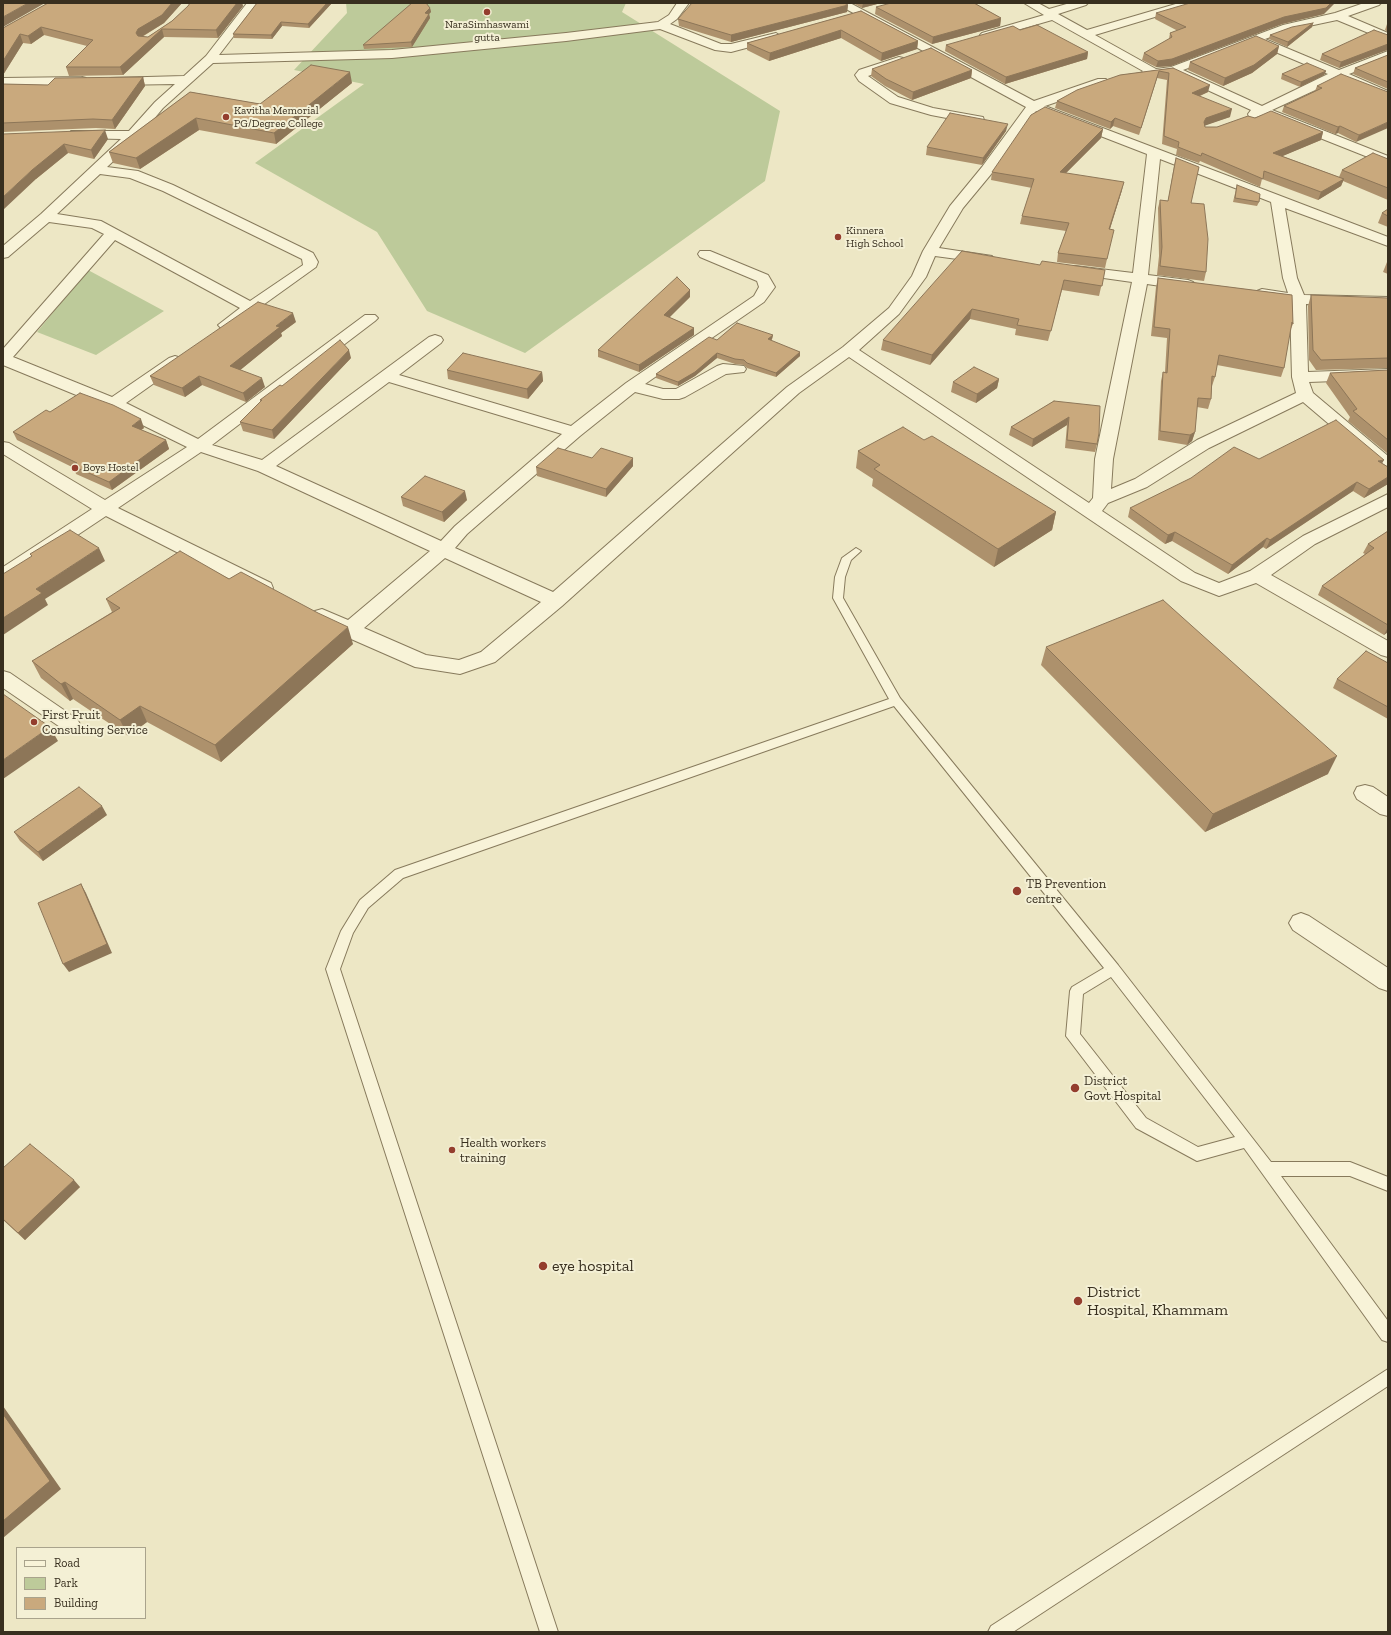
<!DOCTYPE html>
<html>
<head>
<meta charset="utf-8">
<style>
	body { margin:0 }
	#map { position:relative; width:1391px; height:1635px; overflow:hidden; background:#ede7c5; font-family:"Zilla Slab",serif }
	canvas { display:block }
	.frame { position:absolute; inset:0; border:4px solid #382f1f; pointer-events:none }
	.legend { position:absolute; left:16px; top:1547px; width:130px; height:72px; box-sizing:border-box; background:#f4f0d5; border:1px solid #a9a38c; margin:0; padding:5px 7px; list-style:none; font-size:12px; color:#382f1f }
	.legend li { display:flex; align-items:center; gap:8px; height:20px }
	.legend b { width:20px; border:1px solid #a9a38c }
</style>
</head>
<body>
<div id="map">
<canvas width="1391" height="1635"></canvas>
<div class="frame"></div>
<ul class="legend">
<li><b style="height:5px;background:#f8f3d8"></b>Road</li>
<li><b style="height:11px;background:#bdca9a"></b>Park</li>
<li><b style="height:11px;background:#c9a97d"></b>Building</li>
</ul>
</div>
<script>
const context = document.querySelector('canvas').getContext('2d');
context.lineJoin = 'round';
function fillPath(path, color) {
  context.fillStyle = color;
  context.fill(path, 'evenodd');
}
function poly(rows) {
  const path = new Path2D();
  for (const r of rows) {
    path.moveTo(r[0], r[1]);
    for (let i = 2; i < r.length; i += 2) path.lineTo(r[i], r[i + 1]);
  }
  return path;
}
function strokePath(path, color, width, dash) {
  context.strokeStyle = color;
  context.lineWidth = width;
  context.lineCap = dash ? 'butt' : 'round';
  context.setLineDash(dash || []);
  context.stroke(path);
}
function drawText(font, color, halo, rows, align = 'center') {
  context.font = font + ' "Zilla Slab",serif';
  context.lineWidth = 4;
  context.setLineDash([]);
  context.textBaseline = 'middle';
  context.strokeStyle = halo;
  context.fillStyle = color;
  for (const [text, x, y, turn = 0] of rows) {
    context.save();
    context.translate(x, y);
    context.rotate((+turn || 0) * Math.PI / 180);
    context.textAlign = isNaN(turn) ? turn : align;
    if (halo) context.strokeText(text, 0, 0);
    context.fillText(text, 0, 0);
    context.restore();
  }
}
fillPath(poly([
	[346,3,626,3,622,12,780,111,765,181,525,353,427,311,377,232,255,163,364,84,294,70,347,13],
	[88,270,164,311,96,355,37,332]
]), '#bdca9a');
const service = poly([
	[856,548,861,551,851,560,845,577,843,598,900,698,1118,965,1271,1162,1350,1162,1388,1177,1388,1191,1350,1176,1281,1176,1388,1321,1388,1342,1382,1340,1244,1148,1197,1161,1136,1128,1066,1036,1070,991,1072,987,1104,968,894,706,403,878,368,908,353,933,340,969,558,1632,540,1632,326,969,341,931,360,900,395,870,889,699,833,598,835,577,842,558,856,548],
	[1111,977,1235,1137,1198,1147,1146,1118,1080,1034,1083,994,1111,977],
	[1388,1369,1388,1386,1013,1632,988,1632,991,1626,1388,1369]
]);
const minor = poly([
	[247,3,259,3,219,55,392,50,566,33,658,22,669,15,677,3,689,3,677,19,670,24,721,44,731,44,776,33,782,37,780,39,731,52,715,50,660,29,566,41,392,58,213,63,163,108,138,138,107,167,138,171,173,185,313,253,318,262,316,267,231,328,226,330,221,328,218,325,240,308,115,240,13,357,112,397,169,358,175,356,181,358,183,361,181,364,126,403,198,439,365,315,375,315,378,318,375,321,212,445,262,460,429,337,435,335,441,337,443,340,441,343,399,375,571,426,626,383,754,296,759,287,757,281,700,257,698,254,700,251,710,251,768,275,775,287,764,302,645,384,663,389,676,389,717,366,723,364,744,366,746,369,744,372,726,374,685,397,679,399,663,399,635,392,580,436,467,534,455,548,553,592,787,387,843,347,889,308,912,276,923,251,950,206,982,167,1026,107,835,3,850,3,1034,101,1098,79,1106,79,1108,82,1106,85,1045,106,1388,237,1388,246,1285,208,1297,278,1304,295,1388,297,1388,307,1306,304,1308,372,1388,369,1388,379,1309,382,1313,393,1388,456,1388,470,1382,469,1303,402,1209,448,1147,487,1108,503,1102,511,1195,573,1219,583,1250,571,1303,536,1388,494,1388,507,1315,544,1271,575,1388,641,1388,657,1381,655,1256,583,1219,596,1181,581,849,357,799,393,562,606,495,662,460,674,415,667,342,635,315,621,312,616,315,611,322,609,348,620,430,551,258,471,201,452,118,508,271,583,273,588,271,593,264,594,257,593,106,516,10,580,3,582,3,567,92,509,3,454,3,442,9,443,105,500,187,447,108,408,3,365,3,349,104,234,92,228,49,222,8,257,3,258,3,246,41,214,121,139,76,138,69,134,71,131,129,131,155,102,175,84,114,85,110,84,108,81,110,78,184,76,206,56,247,3],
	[1036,111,1147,154,1133,273,1075,266,1070,267,1068,270,1070,273,1075,274,1132,282,1095,459,1093,498,1089,503,859,350,899,314,926,277,935,256,987,263,992,262,994,259,992,256,939,248,963,208,992,173,1036,111],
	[1160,159,1271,202,1283,278,1288,293,1262,289,1257,291,1254,294,1257,297,1262,299,1290,303,1292,377,1296,393,1197,440,1135,479,1111,489,1113,459,1147,284,1188,290,1193,288,1196,285,1193,282,1188,280,1148,275,1160,159],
	[100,174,130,178,163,191,302,259,303,265,250,301,101,221,57,214,100,174],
	[389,382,562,434,455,526,441,541,276,466,389,382],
	[445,558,541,602,481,652,459,660,426,655,364,628,445,558],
	[1024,3,1038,3,1049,9,1070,3,1088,3,1086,5,1058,14,1087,30,1179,3,1188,3,1190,5,1188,7,1095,35,1156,69,1171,67,1283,25,1335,13,1364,3,1381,3,1379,5,1348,16,1388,33,1388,41,1337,20,1290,30,1265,39,1339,70,1388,51,1388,59,1349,74,1388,91,1388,99,1339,79,1272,110,1388,156,1388,165,1262,115,1254,118,1249,117,1248,114,1251,110,1179,77,1177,74,1178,72,1146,78,1142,77,1140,74,1143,71,1052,20,986,39,982,37,980,35,982,33,1044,15,1024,3],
	[1254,43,1328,74,1262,106,1183,70,1254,43],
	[899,57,903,58,905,61,903,64,868,76,898,97,933,108,983,117,984,120,983,123,978,124,931,115,890,103,859,81,855,75,859,70,899,57],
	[82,77,86,78,88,81,86,84,3,86,3,78,82,77],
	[3,671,10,673,77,719,80,724,77,729,70,732,63,729,3,688,3,671],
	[1365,785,1373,787,1388,797,1388,816,1380,814,1357,799,1354,793,1357,787,1365,785],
	[1301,913,1309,916,1388,968,1388,991,1379,988,1293,930,1289,923,1293,916,1301,913]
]);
strokePath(service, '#877a5c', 2);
strokePath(minor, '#877a5c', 2);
fillPath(service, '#f8f3d8');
fillPath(minor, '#f8f3d8');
fillPath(poly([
	[48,3,182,3,164,23,142,37,148,37,172,21,188,6,190,3,242,3,243,6,218,38,164,37,123,75,69,76,66,67,87,46,44,35,31,44,23,43,3,75,3,28],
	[257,3,332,3,309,28,282,26,272,39,234,38,233,34],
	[853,3,881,3,862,8],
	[976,4,1001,18,1000,26,932,44,875,14,876,7],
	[848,5,847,12,731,42,679,26,678,19],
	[430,8,431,12,429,14,430,18,412,47,364,49,363,45],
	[861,11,918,41,917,49,881,61,841,38,769,61,747,50,747,43],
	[1156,13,1324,14,1282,24,1171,66,1156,67,1142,60,1144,53,1169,39,1170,33,1178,31,1155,19],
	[1313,23,1312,27,1287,47,1269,39,1270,35],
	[1388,23,1388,32,1385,30,1387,24],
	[1020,30,1088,52,1087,59,1005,84,945,51,946,45],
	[1388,35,1388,50,1387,50,1339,68,1320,60,1322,54],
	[1279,46,1277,54,1252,73,1223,86,1188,70,1190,62],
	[1388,55,1388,89,1353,74,1355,68],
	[1173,68,1208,92,1200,96,1230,117,1205,125,1205,127,1217,127,1255,118,1323,132,1321,140,1282,156,1339,177,1342,170,1388,159,1388,200,1343,181,1341,186,1318,200,1262,179,1260,187,1200,161,1199,163,1176,155,1177,149,1162,144,1167,80,1157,78,1139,135,1113,126,1110,129,1055,108,1057,101,1120,75],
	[872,69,972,70,971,78,912,100,885,86,871,76],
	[1326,71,1324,75,1300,87,1281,79,1282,74],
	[143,77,145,86,115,129,96,128,3,132,3,84,48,85],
	[352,83,276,144,199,130,140,169,113,163,109,152,190,92,260,104],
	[1317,86,1388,92,1356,142,1338,133,1335,134,1282,112,1284,106,1315,91],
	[1103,129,1101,138,1066,173,1122,190,1110,229,1107,259,1105,268,1057,262,1058,253,1066,231,1020,224,1022,216,1032,188,991,180,992,172],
	[1006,131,982,165,926,155,927,147],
	[3,134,108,139,94,159,68,153,36,179],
	[1176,158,1191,203,1206,272,1204,281,1157,275,1159,256,1158,208,1160,200,1168,201,1174,166],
	[1237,185,1259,202,1257,206,1233,202],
	[1388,209,1388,227,1378,223,1382,213],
	[1387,262,1388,262,1388,274,1383,272],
	[1040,265,1105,270,1099,296,1062,290,1048,341,1015,335,1016,329,970,319,930,365,881,350,883,340],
	[1158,278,1292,295,1293,324,1290,331,1284,368,1281,377,1217,365,1215,377,1212,386,1211,399,1208,409,1197,407,1195,432,1192,441,1187,445,1158,440,1161,381,1163,372,1165,372,1167,338,1151,336,1156,287],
	[1311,295,1388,298,1388,368,1316,370,1309,360,1308,306],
	[690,297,669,317,694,328,694,335,639,372,598,357,598,350],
	[296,322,281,333,282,336,240,370,265,387,246,402,202,385,185,397,154,385,150,376],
	[773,335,772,339,771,341,800,352,800,356,776,377,747,368,744,365,735,364,717,358,695,376,678,386,656,378,656,374,717,340],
	[351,358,274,439,243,431,240,422,261,402,260,400,282,386],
	[447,370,542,372,543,381,528,399,448,379],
	[1388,370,1388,454,1348,421,1350,417,1326,383,1330,373],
	[999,379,997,388,976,403,951,392,953,382],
	[1054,401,1097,444,1095,452,1065,448,1067,425,1032,447,1009,435,1011,427],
	[50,412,144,428,141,430,166,440,169,449,112,490,76,474,74,468,17,440,13,432],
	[924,440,1056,512,1052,530,994,567,872,486,873,479,856,468,858,451],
	[1259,459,1382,463,1388,467,1388,484,1364,498,1353,491,1266,549,1263,547,1228,574,1172,541,1165,544,1128,517,1130,508],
	[633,466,606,497,537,476,536,467],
	[401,497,467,500,444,522,403,506],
	[1388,531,1388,632,1384,635,1318,595,1322,586,1365,554,1363,553,1368,544],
	[229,579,353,644,221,762,147,722,128,736,73,699,70,701,41,678,32,661,112,612,106,599],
	[1046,647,1328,774,1205,832,1041,665],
	[1388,663,1388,719,1333,688,1337,679],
	[107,815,43,861,20,841,14,832],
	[3,1168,80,1187,25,1240,3,1220]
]), '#ad916c');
fillPath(poly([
	[28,3,45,3,3,27,3,17],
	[172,3,182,3,164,23,141,37,139,42,136,33,138,29],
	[237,3,242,3,243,6,218,38,216,30],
	[327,3,332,3,309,28,308,24],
	[863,3,881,3,862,8],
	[1331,3,1335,3,1324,14,1282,24,1171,66,1156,67,1158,61,1284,17],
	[848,5,847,12,731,42,731,35],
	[430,8,431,12,426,17,425,13],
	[429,14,430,18,412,47,411,42],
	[1001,18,1000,26,932,44,933,37],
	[281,22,282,26,272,39,271,35],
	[1313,23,1312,27,1287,47,1288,42],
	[41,27,44,35,31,44,28,36],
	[162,29,164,37,123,75,120,67],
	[841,30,841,38,769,61,770,53],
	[20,34,23,43,3,75,3,61],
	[918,41,917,49,881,61,882,53],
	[1388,44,1387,50,1339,68,1341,62],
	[1279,46,1277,54,1252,73,1223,86,1225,78],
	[1088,52,1087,59,1005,84,1006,77],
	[972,70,971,78,912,100,913,92],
	[1159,71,1157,78,1139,135,1141,128],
	[1326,71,1324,75,1300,87,1301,82],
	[350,72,352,83,276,144,274,133],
	[143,77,145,86,115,129,112,120],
	[1210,85,1208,92,1190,100,1192,93],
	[1232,109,1230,117,1204,126,1204,122,1206,118],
	[196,118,199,130,140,169,136,158],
	[1115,118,1113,126,1110,129,1111,122],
	[1388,122,1388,128,1356,142,1359,135],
	[1008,124,1006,131,982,165,983,158],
	[1340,126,1338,133,1335,134,1338,127],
	[1103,129,1101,138,1058,181,1060,172],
	[105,130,108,139,94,159,91,150],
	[1323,132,1321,140,1271,161,1273,153],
	[64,144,68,153,36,179,3,210,3,197,32,170],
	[1344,179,1341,186,1318,200,1321,192],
	[1124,182,1122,190,1107,238,1109,229],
	[690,290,690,297,664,323,664,315],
	[972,309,970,319,930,365,932,355],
	[293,313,296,322,281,333,282,336,233,376,230,366,276,326],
	[694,328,694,335,639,372,639,365],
	[773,335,772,339,768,344,768,339],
	[349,350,351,358,274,439,272,430],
	[800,352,800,356,776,377,776,373],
	[717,353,717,358,695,376,678,386,678,382],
	[542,372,543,381,528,399,527,389],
	[199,376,202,385,185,397,182,388],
	[262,378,265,387,246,402,243,393],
	[999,379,997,388,976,403,977,394],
	[1069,417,1067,425,1032,447,1033,439],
	[141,419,144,428,135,434,132,426],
	[1195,432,1192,441,1187,445,1190,435],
	[166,440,169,449,112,490,109,482],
	[633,458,633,466,606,497,606,489],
	[1384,460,1379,469,1378,461],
	[1388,477,1388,484,1364,498,1369,489],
	[1357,482,1353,491,1266,549,1270,540],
	[465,491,467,500,444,522,442,512],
	[1056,512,1052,530,994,567,998,549],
	[1175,532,1172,541,1165,544,1168,535],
	[1267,538,1263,547,1228,574,1232,565],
	[99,548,105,561,45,599,48,605,3,635,3,618,36,589],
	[348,627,353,644,221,762,215,745],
	[1388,627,1388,632,1384,635],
	[65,682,73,699,70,701,61,684],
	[140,706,147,722,128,736,120,720],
	[50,727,58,741,3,779,3,760],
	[1337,756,1328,774,1205,832,1213,814],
	[102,806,107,815,43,861,38,852],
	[81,884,86,893,112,953,69,972,63,964],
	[74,1180,80,1187,25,1240,18,1233],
	[3,1406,61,1489,3,1538]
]), '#8d7658');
const building = poly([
	[3,3,28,3,3,17,3,3],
	[48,3,172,3,162,15,138,29,136,33,138,36,148,37,172,21,188,6,190,3,237,3,216,30,162,29,120,67,66,67,93,40,41,27,28,36,20,34,3,61,3,28,48,3],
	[257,3,327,3,308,24,281,22,271,35,233,34,257,3],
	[412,3,426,3,430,8,425,13,429,14,411,42,363,45,412,3],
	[692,3,844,3,848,5,731,35,678,19,692,3],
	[891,3,974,3,1001,18,933,37,876,7,891,3],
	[1190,3,1331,3,1326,8,1284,17,1172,59,1158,61,1144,53,1172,37,1170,33,1186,27,1156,13,1190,3],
	[861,11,918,41,882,53,841,30,770,53,747,43,861,11],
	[1313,23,1288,42,1270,35,1292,27,1313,23],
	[1037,25,1088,52,1006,77,946,45,1013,26,1020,30,1037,25],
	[1374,30,1388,35,1388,44,1341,62,1322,54,1374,30],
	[1256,36,1279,46,1254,65,1225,78,1190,62,1256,36],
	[931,48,972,70,913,92,886,79,872,69,931,48],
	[1388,55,1388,82,1355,68,1388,55],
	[1307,63,1326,71,1301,82,1282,74,1307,63],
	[311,65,350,72,274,133,196,118,136,158,109,152,190,92,260,104,311,65],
	[1173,68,1210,85,1192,93,1232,109,1206,118,1204,122,1205,127,1217,127,1248,116,1255,118,1271,111,1323,132,1273,153,1344,179,1321,192,1264,171,1263,179,1202,153,1201,156,1178,147,1179,142,1164,136,1169,73,1159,71,1141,128,1115,118,1111,122,1057,101,1077,90,1120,75,1173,68],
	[1341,74,1388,92,1388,122,1359,135,1340,126,1338,127,1284,106,1322,88,1317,86,1341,74],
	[143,77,112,120,93,119,3,123,3,84,48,85,55,78,143,77],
	[1045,107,1103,129,1060,172,1124,182,1109,229,1114,230,1107,259,1058,253,1069,223,1022,216,1034,179,992,172,1031,115,1045,107],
	[950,113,1008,124,983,158,927,147,950,113],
	[105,130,91,150,64,144,32,170,3,197,3,134,105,130],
	[1373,153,1388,159,1388,188,1342,170,1373,153],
	[1176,158,1199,167,1191,203,1204,204,1208,239,1206,272,1160,266,1162,247,1160,200,1168,201,1176,158],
	[1237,185,1260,194,1259,202,1235,198,1237,185],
	[1388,209,1388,216,1382,213,1388,209],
	[962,251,1040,265,1042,261,1105,270,1102,286,1064,280,1051,331,1017,325,1019,319,972,309,932,355,883,340,962,251],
	[677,277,690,290,664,315,694,328,639,365,598,350,677,277],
	[1158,278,1292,295,1293,324,1292,322,1284,368,1219,355,1215,377,1212,376,1211,399,1198,398,1195,432,1190,435,1160,431,1163,372,1167,373,1170,329,1154,327,1158,278],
	[1311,295,1388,298,1388,358,1321,360,1313,350,1311,295],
	[258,302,293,313,276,326,280,327,230,366,262,378,243,393,199,376,182,388,150,376,258,302],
	[737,323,773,335,768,339,800,352,776,373,747,363,744,360,735,359,717,353,695,372,678,382,656,374,709,337,717,340,737,323],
	[340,340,349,350,272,430,240,422,262,400,260,400,280,385,282,386,340,340],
	[463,353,542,372,527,389,447,370,463,353],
	[974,367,999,379,977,394,953,382,974,367],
	[1388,370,1388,440,1353,411,1357,409,1330,373,1388,370],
	[80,393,113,405,141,419,132,426,166,440,109,482,73,466,77,463,13,432,46,410,50,412,80,393],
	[1054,401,1100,406,1099,433,1097,444,1067,440,1069,417,1033,439,1011,427,1054,401],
	[1336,420,1384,460,1378,461,1388,467,1388,477,1369,489,1357,482,1270,540,1267,538,1232,565,1175,532,1168,535,1130,508,1191,478,1234,447,1259,459,1336,420],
	[903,427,924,440,932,436,1056,512,998,549,874,469,880,465,858,451,903,427],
	[558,448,592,458,601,448,633,458,606,489,536,467,558,448],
	[425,476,465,491,442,512,401,497,425,476],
	[70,530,99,548,36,589,42,593,3,618,3,574,32,556,30,554,70,530],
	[1388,531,1388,625,1322,586,1374,548,1368,544,1388,531],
	[180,551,229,579,241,572,318,613,348,627,215,745,140,706,120,720,65,682,61,684,32,661,120,608,106,599,180,551],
	[1163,600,1337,756,1213,814,1046,647,1163,600],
	[1366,651,1388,663,1388,707,1337,679,1366,651],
	[3,694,50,727,3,760,3,694],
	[79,787,102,806,38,852,14,832,79,787],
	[81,884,107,944,63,964,38,903,81,884],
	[30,1144,74,1180,18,1233,3,1219,3,1168,30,1144],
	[3,1414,50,1481,3,1521,3,1414]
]);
fillPath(building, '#c9a97d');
strokePath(building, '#8d7658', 1);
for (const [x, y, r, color] of [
	[487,12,4,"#943e2e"],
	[226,117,4,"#943e2e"],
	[838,237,4,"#943e2e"],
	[75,468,4,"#943e2e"],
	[34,722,4,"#943e2e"],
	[1017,891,5,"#943e2e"],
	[1075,1088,5,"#943e2e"],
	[452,1150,4,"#943e2e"],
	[543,1266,5,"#943e2e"],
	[1078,1301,5,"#943e2e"]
]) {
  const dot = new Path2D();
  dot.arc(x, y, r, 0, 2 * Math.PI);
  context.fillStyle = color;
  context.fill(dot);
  strokePath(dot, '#f4f0d5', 1.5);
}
drawText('11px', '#382f1f', '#f4f0d5', [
	["NaraSimhaswami",487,25,"center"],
	["gutta",487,38,"center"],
	["Kavitha Memorial",234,111],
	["PG/Degree College",234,124],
	["Kinnera",846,231],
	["High School",846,244],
	["Boys Hostel",83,468]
], 'left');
drawText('13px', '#382f1f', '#f4f0d5', [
	["First Fruit",42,715],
	["Consulting Service",42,730],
	["TB Prevention",1026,884],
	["centre",1026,899],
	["District",1084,1081],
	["Govt Hospital",1084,1096],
	["Health workers",460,1143],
	["training",460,1158]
], 'left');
drawText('16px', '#382f1f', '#f4f0d5', [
	["eye hospital",552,1266],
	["District",1087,1292],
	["Hospital, Khammam",1087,1310]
], 'left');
</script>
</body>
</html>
